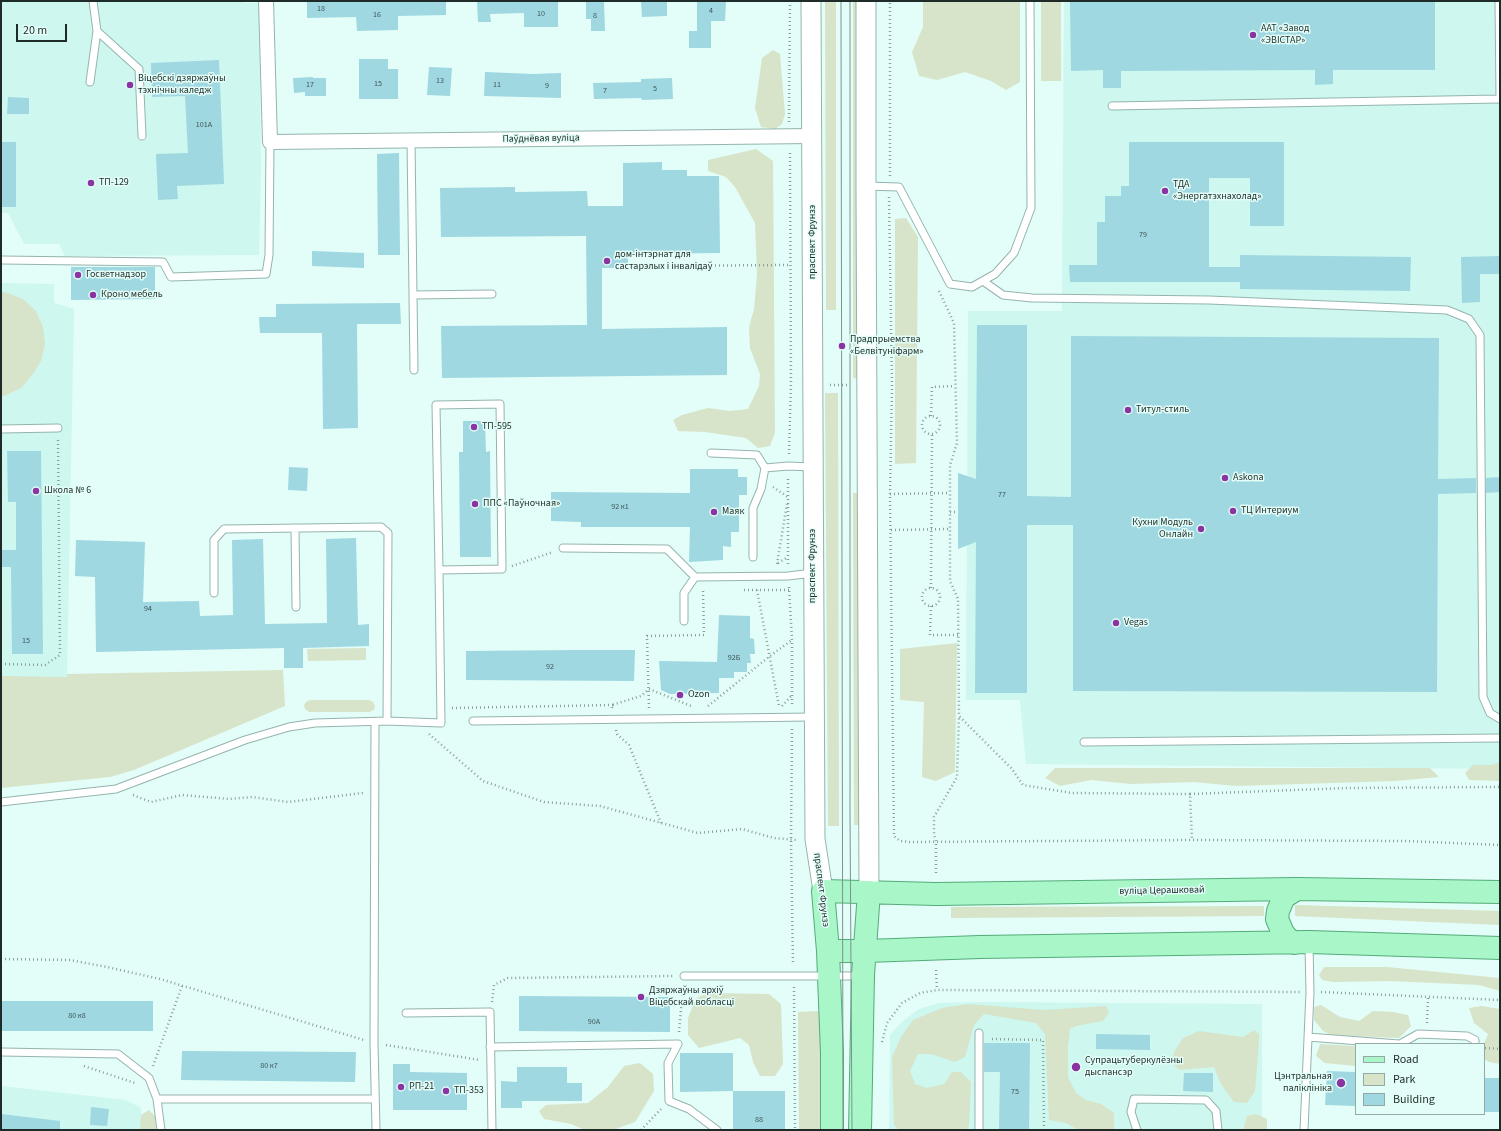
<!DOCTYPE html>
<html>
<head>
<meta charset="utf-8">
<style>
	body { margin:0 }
	#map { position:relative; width:1501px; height:1131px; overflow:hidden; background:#e3fdf8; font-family:"Source Sans 3",sans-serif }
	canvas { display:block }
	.frame { position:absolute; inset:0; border:2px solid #1e2b28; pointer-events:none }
	.legend { position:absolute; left:1355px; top:1043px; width:130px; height:72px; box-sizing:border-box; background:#e3fdf8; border:1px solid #94a9a5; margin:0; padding:5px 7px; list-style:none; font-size:12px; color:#1e2b28 }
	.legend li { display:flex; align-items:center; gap:8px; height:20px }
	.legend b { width:20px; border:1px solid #94a9a5 }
	.scale { position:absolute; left:16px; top:24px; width:51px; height:18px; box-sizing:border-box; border:2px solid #1e2b28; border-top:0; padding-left:5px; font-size:12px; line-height:14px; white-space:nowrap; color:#1e2b28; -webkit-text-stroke:3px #e3fdf8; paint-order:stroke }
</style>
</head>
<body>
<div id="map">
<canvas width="1501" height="1131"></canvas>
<div class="frame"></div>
<ul class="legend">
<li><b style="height:5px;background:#a9f7c8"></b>Road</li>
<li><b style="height:11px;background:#d7e4c9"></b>Park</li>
<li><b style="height:11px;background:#9fd8e1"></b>Building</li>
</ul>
<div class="scale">20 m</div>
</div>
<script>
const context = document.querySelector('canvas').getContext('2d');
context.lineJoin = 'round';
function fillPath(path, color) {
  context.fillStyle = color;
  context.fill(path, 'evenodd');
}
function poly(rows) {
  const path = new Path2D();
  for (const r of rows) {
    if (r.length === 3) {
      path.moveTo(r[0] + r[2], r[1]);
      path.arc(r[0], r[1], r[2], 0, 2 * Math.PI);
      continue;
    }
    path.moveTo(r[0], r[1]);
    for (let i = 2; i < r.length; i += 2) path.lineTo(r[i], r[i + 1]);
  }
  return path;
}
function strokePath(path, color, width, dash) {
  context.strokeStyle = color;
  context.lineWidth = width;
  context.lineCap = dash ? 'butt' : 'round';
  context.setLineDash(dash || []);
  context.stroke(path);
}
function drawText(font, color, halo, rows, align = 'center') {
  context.font = font + ' "Source Sans 3",sans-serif';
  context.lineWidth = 3;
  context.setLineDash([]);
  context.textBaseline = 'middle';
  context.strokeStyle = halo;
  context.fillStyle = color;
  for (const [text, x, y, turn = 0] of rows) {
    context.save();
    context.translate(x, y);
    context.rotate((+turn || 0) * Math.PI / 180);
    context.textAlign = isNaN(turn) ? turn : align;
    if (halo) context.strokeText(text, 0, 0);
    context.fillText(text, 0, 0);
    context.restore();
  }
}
fillPath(poly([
	[1,1,244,1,245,3,259,3,261,167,259,255,65,256,59,244,24,244,8,213,1,213],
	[1064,1,1500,1,1500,769,1026,764,1020,700,966,700,968,311,1062,311],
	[1,283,54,284,54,303,74,309,67,674,68,748,1,746],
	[973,1002,1262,1004,1262,1130,889,1130,890,1035,903,1021,919,1009,939,1003],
	[1,1086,126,1100,141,1108,142,1130,1,1130]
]), '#cdf7ef');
fillPath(poly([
	[825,1,836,1,836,310,826,310],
	[853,1,861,1,862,379,853,378],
	[923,1,1020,1,1020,82,1006,90,991,81,965,72,937,80,919,76,912,52,923,27],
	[1041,1,1061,1,1061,81,1041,81],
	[773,50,780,54,785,114,782,124,775,129,761,127,755,108,762,58],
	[756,149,773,161,775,433,770,446,758,448,746,438,705,432,678,431,673,420,682,415,708,408,730,411,748,409,759,386,760,374,750,348,749,327,754,309,757,275,755,223,735,187,726,177,708,171,708,160],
	[906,218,918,237,916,463,895,464,895,219],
	[1,292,5,292,23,299,36,311,43,327,45,344,41,361,33,374,21,388,4,396,1,396],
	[825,393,838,393,839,826,828,826],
	[853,493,861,493,862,825,854,825],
	[957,643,955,772,936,781,922,777,924,702,900,700,900,649],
	[366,648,366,660,308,661,307,649],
	[283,670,285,706,134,770,110,777,1,788,1,676,67,677,67,674],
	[310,700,369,700,373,702,375,706,374,710,369,712,309,712,305,709,304,705,306,702],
	[1500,762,1500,781,1469,780,1465,773,1473,765,1491,765],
	[1055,768,1430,768,1439,777,1395,781,1236,786,1194,782,1131,784,1091,780,1060,786,1045,778],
	[1295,905,1500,911,1500,925,1295,916],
	[1264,906,1264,916,951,918,951,907],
	[1324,967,1387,967,1500,978,1500,991,1479,985,1390,981,1333,982,1322,980,1319,975],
	[708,993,769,994,781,1004,783,1064,775,1076,760,1076,753,1062,749,1045,740,1038,699,1048,688,1035,688,1018,696,998],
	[968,1004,1044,1010,1106,1006,1109,1012,1103,1021,1076,1026,1070,1029,1068,1047,1068,1077,1076,1093,1086,1100,1101,1104,1114,1113,1114,1130,1078,1130,1066,1123,1049,1120,1045,1034,1036,1023,984,1014,974,1025,965,1057,955,1062,931,1054,918,1054,910,1071,915,1084,927,1088,944,1084,952,1072,961,1072,971,1082,969,1126,966,1130,899,1130,894,1125,892,1057,901,1037,913,1020,942,1008],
	[1321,1005,1340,1017,1359,1021,1373,1011,1393,1012,1408,1015,1411,1026,1399,1038,1331,1035,1323,1031,1314,1020,1314,1007],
	[1482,1006,1500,1009,1500,1064,1489,1062,1484,1059,1484,1044,1488,1034,1474,1023,1469,1008],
	[820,1011,824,1130,799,1130,798,1012],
	[1254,1030,1259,1034,1259,1043,1255,1091,1247,1103,1234,1102,1221,1084,1214,1067,1180,1070,1171,1062,1175,1050,1183,1038,1199,1031,1243,1037],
	[1320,1044,1356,1046,1356,1066,1325,1063,1316,1056],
	[640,1063,653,1074,654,1091,635,1122,613,1130,585,1130,571,1124,544,1119,539,1111,546,1105,588,1103,608,1087,624,1066],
	[149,1110,155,1116,156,1130,140,1130,141,1115],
	[1256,1114,1267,1119,1267,1130,1243,1130,1247,1116]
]), '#d7e4c9');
fillPath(poly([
	[307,1,446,1,446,15,398,16,398,30,357,31,356,17,307,18],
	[477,1,558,1,558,27,524,27,524,13,490,14,491,22,478,22],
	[586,1,604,1,605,31,591,31,591,19,586,19],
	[641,1,667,1,667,16,642,17],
	[697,1,726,1,725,21,711,21,711,48,689,48,689,31,697,31],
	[1070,1,1435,1,1435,70,1333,70,1333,84,1315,85,1315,70,1121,71,1121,88,1103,88,1103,70,1071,71],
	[359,59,388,59,388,69,398,69,398,99,359,99],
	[219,60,224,184,177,186,178,199,158,200,156,154,188,153,185,96,152,97,151,63],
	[429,67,452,68,450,96,427,95],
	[485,72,533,74,561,73,561,98,484,96],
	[313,77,313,78,326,78,326,96,305,96,305,92,294,93,293,78],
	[672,78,673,99,642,100,641,98,594,99,593,83,641,82,641,79],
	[8,97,29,98,29,114,7,114],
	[1,142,16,142,16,207,1,207],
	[1129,142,1284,142,1284,226,1250,226,1250,178,1209,178,1209,267,1240,267,1240,255,1411,257,1410,291,1240,289,1240,282,1070,282,1069,265,1097,265,1097,222,1105,222,1105,196,1121,196,1121,186,1129,186],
	[399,153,400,255,378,255,377,154],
	[662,162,662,170,687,170,687,176,719,176,720,253,628,254,628,268,602,268,602,329,727,327,727,375,442,378,441,326,587,325,586,236,441,237,440,188,515,187,515,192,587,191,588,206,623,206,623,163],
	[312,251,364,253,364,268,312,266],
	[1500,256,1500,274,1480,274,1480,302,1462,303,1461,257],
	[71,267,155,267,155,299,71,300],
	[400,303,401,324,357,324,358,428,323,429,322,333,260,333,259,317,276,317,276,304],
	[977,325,1027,325,1027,496,1071,497,1071,336,1439,338,1438,479,1476,478,1476,493,1438,494,1437,692,1073,691,1073,525,1027,525,1027,693,975,693,976,542,958,549,958,473,976,479],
	[463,421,485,421,486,452,490,451,491,557,460,557,459,452,463,452],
	[7,451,41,451,43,654,12,654,11,567,1,567,1,550,16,550,16,502,8,502],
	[289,467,308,468,307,491,288,490],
	[690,469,738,469,738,477,747,477,747,495,739,495,739,532,731,532,731,547,723,546,723,560,689,562,690,527,581,527,581,522,551,521,551,492,690,493],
	[1500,477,1500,492,1486,493,1486,478],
	[356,538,358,625,369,624,369,646,303,648,303,668,284,668,284,648,96,652,95,577,75,576,76,540,145,542,143,602,199,601,200,616,233,615,232,540,263,539,265,624,327,623,326,539],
	[719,615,750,616,750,638,754,639,755,654,750,654,751,663,747,663,747,672,734,672,734,678,719,678,719,693,670,694,661,690,659,661,717,662],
	[576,650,635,650,634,681,466,680,466,651],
	[519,996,670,997,670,1032,519,1031],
	[1,1001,153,1001,153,1031,1,1031],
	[1096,1034,1150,1035,1150,1050,1096,1049],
	[984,1043,1030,1043,1029,1130,999,1130,1000,1072,984,1072],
	[182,1051,356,1052,355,1082,181,1080],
	[680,1053,733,1053,733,1091,680,1092],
	[393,1064,410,1064,410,1072,467,1073,467,1110,393,1110],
	[517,1067,567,1067,567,1083,582,1083,582,1101,522,1101,522,1108,501,1108,501,1081,517,1082],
	[1327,1071,1356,1072,1356,1106,1325,1105],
	[1184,1073,1213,1073,1213,1092,1183,1091],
	[1484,1078,1500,1078,1500,1112,1484,1112],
	[733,1091,785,1091,785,1130,733,1130],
	[91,1107,109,1109,107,1126,90,1125],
	[1,1114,60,1121,60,1130,1,1130]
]), '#9fd8e1');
const lane = poly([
	[93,1,97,31,139,69,142,136],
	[1499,1,1500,99],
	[90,82,97,31],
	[1112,106,1499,99],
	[411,140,413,295,492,294],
	[866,186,899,187,950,284,972,287,995,274,1014,253,1031,208,1030,1],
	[1,260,163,262,171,277,266,274,269,255,270,142],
	[983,281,1003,295,1032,298,1209,300,1447,310,1469,319,1480,335,1483,697,1490,713,1500,719],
	[413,295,414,370],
	[1,429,58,428],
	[711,453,757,455,765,468,788,466,813,467],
	[295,528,296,607],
	[563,548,667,549,695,577],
	[753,557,753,508,761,489,765,468],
	[214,593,214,540,224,529,381,527,388,533,387,721],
	[684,621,684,593,695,577,788,576,813,573],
	[473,721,813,717],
	[375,722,374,1043,376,1130],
	[1084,742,1500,738],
	[1,802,116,789,245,740,289,727,315,723,387,721,441,723,439,570,502,569,500,404,436,405,439,570],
	[684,976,860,976],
	[406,1013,490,1012,492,1130],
	[1308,1037,1399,1044],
	[1400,1044,1418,1034,1467,1036,1475,1040,1475,1044],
	[490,1047,678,1044,668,1063,669,1101,689,1109,717,1130],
	[1,1052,118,1054,149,1078,157,1099,161,1130],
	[157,1099,375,1099],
	[979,1130,979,1033],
	[1137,1130,1131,1112,1134,1099,1206,1100,1216,1111,1218,1130],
	[1304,1130,1310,992,1309,945]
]);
const street = poly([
	[266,1,270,142,812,136]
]);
const secondary = poly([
	[811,1,815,839,823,891],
	[866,1,866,186,869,892]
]);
const primary = poly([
	[1295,943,1288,939,1283,933,1277,919,1278,911,1284,897,1297,889],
	[828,951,866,951,980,947,1309,942,1500,948],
	[832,1130,832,1053,828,951,823,891,936,894,1297,889,1500,892],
	[860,1130,863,975,869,892]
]);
strokePath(lane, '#95b4ae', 9);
strokePath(street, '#95b4ae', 16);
strokePath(secondary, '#95b4ae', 21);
strokePath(primary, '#53ac79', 24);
strokePath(poly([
	[789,122,790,1],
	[890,176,890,1],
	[889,197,892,387,890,494,894,836,900,841,910,842,1192,840,1406,841,1500,845],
	[647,266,791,265],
	[939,291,954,323,957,443,950,465,950,581,958,599,959,716,1012,769,1023,785,1072,793,1190,794,1192,840],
	[830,385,849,385],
	[931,416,932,387,955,386],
	[931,425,9],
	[789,454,791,383,790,151],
	[773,487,788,497],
	[890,494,950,493],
	[950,512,958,512],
	[891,530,950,529],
	[778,563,788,557],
	[777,564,787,504],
	[788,564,788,477],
	[512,566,553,552],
	[789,587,792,640,792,706],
	[931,588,932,434],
	[931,597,9],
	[744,590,789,590],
	[757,590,779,706],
	[931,606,930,635,958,635],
	[1,664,45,665,60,655,58,440],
	[708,706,770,656,792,640],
	[782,706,792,695],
	[452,708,613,705],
	[612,708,612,705,641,696,649,689,691,706],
	[649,708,647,636,704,635,703,590,705,590],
	[792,729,791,840,793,964],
	[616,730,617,734,629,745,661,823],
	[429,734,483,781,544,802,600,806,698,833,742,829,774,838,797,840],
	[1190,794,1347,788,1500,787],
	[133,795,151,802,182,795,230,799,252,797,288,802,363,793],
	[936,873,936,841,934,835,934,817,957,777,959,716],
	[1,959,70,960,107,967,160,979,364,1040],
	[936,970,937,990],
	[794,987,795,1130],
	[1321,992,1500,1000],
	[492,1002,494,985,508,978,673,976],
	[1427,1023,1428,998],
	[679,1032,683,987],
	[992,1039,1043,1040,1044,1130],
	[882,1042,887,1023,902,1003,920,993,937,990,1300,992],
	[386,1045,480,1060],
	[1485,1048,1500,1049],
	[84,1066,135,1083],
	[153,1066,182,986],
	[641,1130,662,1108]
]), '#8b9f9b', 2.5, [1, 3]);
strokePath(lane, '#fff', 7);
strokePath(street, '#fff', 14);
strokePath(secondary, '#fff', 19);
strokePath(primary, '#a9f7c8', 22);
strokePath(poly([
	[841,1,843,1130],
	[850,1,850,812,852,1130]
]), '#7e928e', 1);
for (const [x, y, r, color] of [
	[1253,35,4,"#8934a1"],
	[130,85,4,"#8934a1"],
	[91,183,4,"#8934a1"],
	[1165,191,4,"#8934a1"],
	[607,261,4,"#8934a1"],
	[78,275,4,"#8934a1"],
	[93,295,4,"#8934a1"],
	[842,346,4,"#8934a1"],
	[1128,410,4,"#8934a1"],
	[474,427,4,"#8934a1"],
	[1225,478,4,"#8934a1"],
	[36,491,4,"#8934a1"],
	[475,504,4,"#8934a1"],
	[1233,511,4,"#8934a1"],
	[714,512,4,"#8934a1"],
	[1201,529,4,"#8934a1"],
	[1116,623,4,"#8934a1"],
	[680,695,4,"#8934a1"],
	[641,997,4,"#8934a1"],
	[1076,1067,5,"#8934a1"],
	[1341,1083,5,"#8934a1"],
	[401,1087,4,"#8934a1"],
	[446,1091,4,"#8934a1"]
]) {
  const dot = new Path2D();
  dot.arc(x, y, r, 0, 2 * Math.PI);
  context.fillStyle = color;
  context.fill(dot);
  strokePath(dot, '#e3fdf8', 1.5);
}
drawText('8px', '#3e5656', null, [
	["18",321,9],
	["4",711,11],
	["10",541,14],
	["16",377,15],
	["8",595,16],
	["13",440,81],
	["15",378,84],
	["17",310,85],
	["11",497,85],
	["9",547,86],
	["5",655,89],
	["7",605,91],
	["101А",204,125],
	["79",1143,235],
	["77",1002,495],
	["92 к1",620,507],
	["94",148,609],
	["15",26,641],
	["92Б",734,658],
	["92",550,667],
	["80 к8",77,1016],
	["90А",594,1022],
	["80 к7",269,1066],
	["75",1015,1092],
	["88",759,1120]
]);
drawText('10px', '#1e2b28', '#e3fdf8', [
	["ААТ «Завод",1261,29],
	["«ЭВІСТАР»",1261,41],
	["Віцебскі дзяржаўны",138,79],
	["тэхнічны каледж",138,91],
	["ТП-129",99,183],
	["ТДА",1173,185],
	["«Энергатэхнахолад»",1173,197],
	["дом-інтэрнат для",615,255],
	["састарэлых і інвалідаў",615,267],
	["Госветнадзор",86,275],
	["Кроно мебель",101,295],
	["Прадпрыемства",850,340],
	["«Белвітуніфарм»",850,352],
	["Титул-cтиль",1136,410],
	["ТП-595",482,427],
	["Askona",1233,478],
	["Школа № 6",44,491],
	["ППС «Паўночная»",483,504],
	["ТЦ Интериум",1241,511],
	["Маяк",722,512],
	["Кухни Модуль",1193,523,"right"],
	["Онлайн",1193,535,"right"],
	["Vegas",1124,623],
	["Ozon",688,695],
	["Дзяржаўны архіў",649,991],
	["Віцебскай вобласці",649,1003],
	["Супрацьтуберкулёзны",1085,1061],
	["дыспансэр",1085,1073],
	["Цэнтральная",1332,1077,"right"],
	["паліклініка",1332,1089,"right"],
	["РП-21",409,1087],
	["ТП-353",454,1091]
], 'left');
drawText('10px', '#1e2b28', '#e3fdf8', [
	["Паўднёвая вуліца",541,139,-1],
	["праспект Фрунзэ",813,242,-90],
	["праспект Фрунзэ",813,566,-90],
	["праспект Фрунзэ",821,890,83],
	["вуліца Церашковай",1162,891,-1]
]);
</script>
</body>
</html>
